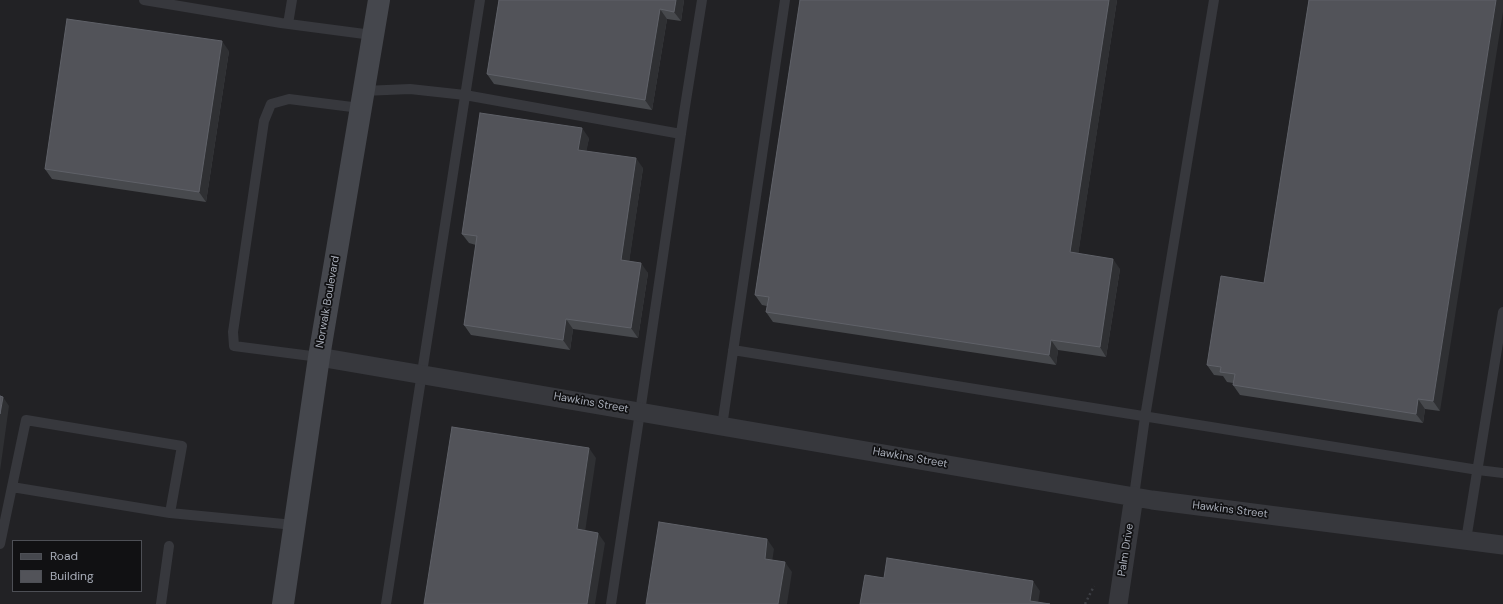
<!DOCTYPE html>
<html>
<head>
<meta charset="utf-8">
<style>
	body { margin:0 }
	#map { position:relative; width:1503px; height:604px; overflow:hidden; background:#161618; font-family:"DM Sans",sans-serif }
	canvas { display:block }
	.legend { position:absolute; left:12px; top:540px; width:130px; height:52px; box-sizing:border-box; background:#111113; border:1px solid #4d4f55; margin:0; padding:5px 7px; list-style:none; font-size:12px; color:#a8adb8 }
	.legend li { display:flex; align-items:center; gap:8px; height:20px }
	.legend b { width:20px; border:1px solid #4d4f55 }
</style>
</head>
<body>
<div id="map">
<canvas width="1503" height="604"></canvas>
<ul class="legend">
<li><b style="height:5px;background:#45474d"></b>Road</li>
<li><b style="height:11px;background:#525359"></b>Building</li>
</ul>
</div>
<script>
const context = document.querySelector('canvas').getContext('2d');
context.lineJoin = 'round';
function fillPath(path, color) {
  context.fillStyle = color;
  context.fill(path, 'evenodd');
}
function poly(rows) {
  const path = new Path2D();
  for (const r of rows) {
    path.moveTo(r[0], r[1]);
    for (let i = 2; i < r.length; i += 2) path.lineTo(r[i], r[i + 1]);
  }
  return path;
}
function strokePath(path, color, width, dash) {
  context.strokeStyle = color;
  context.lineWidth = width;
  context.lineCap = dash ? 'butt' : 'round';
  context.setLineDash(dash || []);
  context.stroke(path);
}
function drawText(font, color, halo, rows, align = 'center') {
  context.font = font + ' "DM Sans",sans-serif';
  context.lineWidth = 3.5;
  context.setLineDash([]);
  context.textBaseline = 'middle';
  context.strokeStyle = halo;
  context.fillStyle = color;
  for (const [text, x, y, turn = 0] of rows) {
    context.save();
    context.translate(x, y);
    context.rotate((+turn || 0) * Math.PI / 180);
    context.textAlign = isNaN(turn) ? turn : align;
    if (halo) context.strokeText(text, 0, 0);
    context.fillText(text, 0, 0);
    context.restore();
  }
}
fillPath(poly([
	[0,0,1503,0,1503,604,0,604],
	[13,541,141,541,141,591,13,591]
]), '#222225');
strokePath(poly([
	[1085,604,1094,586]
]), '#3d3f44', 2.5, [2, 3]);
strokePath(poly([
	[144,0,281,23,372,35],
	[288,24,292,0],
	[363,91,410,89,465,95,681,134],
	[733,350,1478,470,1503,473],
	[319,357,234,346,233,332,264,121,271,104,289,99,360,108],
	[722,426,785,0],
	[12,487,170,513],
	[1134,496,1145,417,1214,0],
	[1466,540,1503,312],
	[0,544,26,420,182,446,170,513,294,525],
	[161,604,169,546],
	[386,604,480,0],
	[611,604,640,412,684,113,702,0]
]), '#37383d', 10);
strokePath(poly([
	[319,357,1152,500,1503,545],
	[1118,604,1134,496]
]), '#37383d', 19);
strokePath(poly([
	[283,604,319,357,379,0]
]), '#45474d', 22);
fillPath(poly([
	[499,0,684,0,681,21,667,19,652,110,494,84,487,74],
	[800,0,1117,0,1078,254,1120,269,1106,357,1058,350,1056,365,773,322,766,312,767,306,762,305,755,295],
	[1309,0,1440,411,1425,409,1423,423,1240,395,1233,385,1233,383,1227,382,1223,376,1214,375,1207,365,1264,283],
	[229,51,206,202,52,179,45,169],
	[589,138,586,151,643,168,629,261,648,273,638,338,573,329,570,350,471,335,464,325,476,245,469,243,462,234]
]), '#47494d');
fillPath(poly([
	[676,0,684,0,681,21,674,12],
	[1109,0,1117,0,1077,262,1070,252],
	[1496,0,1503,0,1503,12,1440,411,1433,401],
	[660,9,667,19,652,110,645,100],
	[222,41,229,51,206,202,199,192],
	[582,128,589,138,585,160,578,150],
	[636,158,643,168,628,270,621,260],
	[1113,259,1120,269,1106,357,1100,347],
	[641,263,648,273,638,338,631,328],
	[566,319,573,329,570,350,563,340],
	[1051,340,1058,350,1056,365,1049,355],
	[3,397,9,406,0,471,0,414],
	[1418,399,1425,409,1423,423,1416,414],
	[589,448,596,458,584,539,577,529],
	[598,533,605,543,595,604,587,604],
	[767,539,774,549,771,569,765,559],
	[785,562,792,572,787,604,778,604],
	[1033,581,1040,591,1038,604,1030,601]
]), '#2f3033');
const building = poly([
	[499,0,676,0,674,12,660,9,645,100,487,74,499,0],
	[800,0,1109,0,1070,252,1113,259,1100,347,1051,340,1049,355,766,312,769,297,755,295,800,0],
	[1309,0,1496,0,1433,401,1418,399,1416,414,1233,385,1235,374,1220,372,1221,367,1207,365,1221,276,1264,283,1309,0],
	[67,19,222,41,199,192,45,169,67,19],
	[480,113,582,128,578,150,636,158,621,260,641,263,631,328,566,319,563,340,464,325,477,236,462,234,480,113],
	[0,396,3,397,0,414,0,396],
	[452,427,589,448,577,529,598,533,587,604,424,604,452,427],
	[659,522,767,539,765,559,785,562,778,604,646,604,659,522],
	[887,558,1033,581,1030,601,1050,604,860,604,865,575,884,578,887,558]
]);
fillPath(building, '#525359');
strokePath(building, '#5f6168', 1);
drawText('11px', '#a8adb8', '#111113', [
	["Norwalk Boulevard",328,302,-80],
	["Hawkins Street",591,403,10],
	["Hawkins Street",910,458,10],
	["Hawkins Street",1230,510,7],
	["Palm Drive",1126,550,-81]
]);
</script>
</body>
</html>
